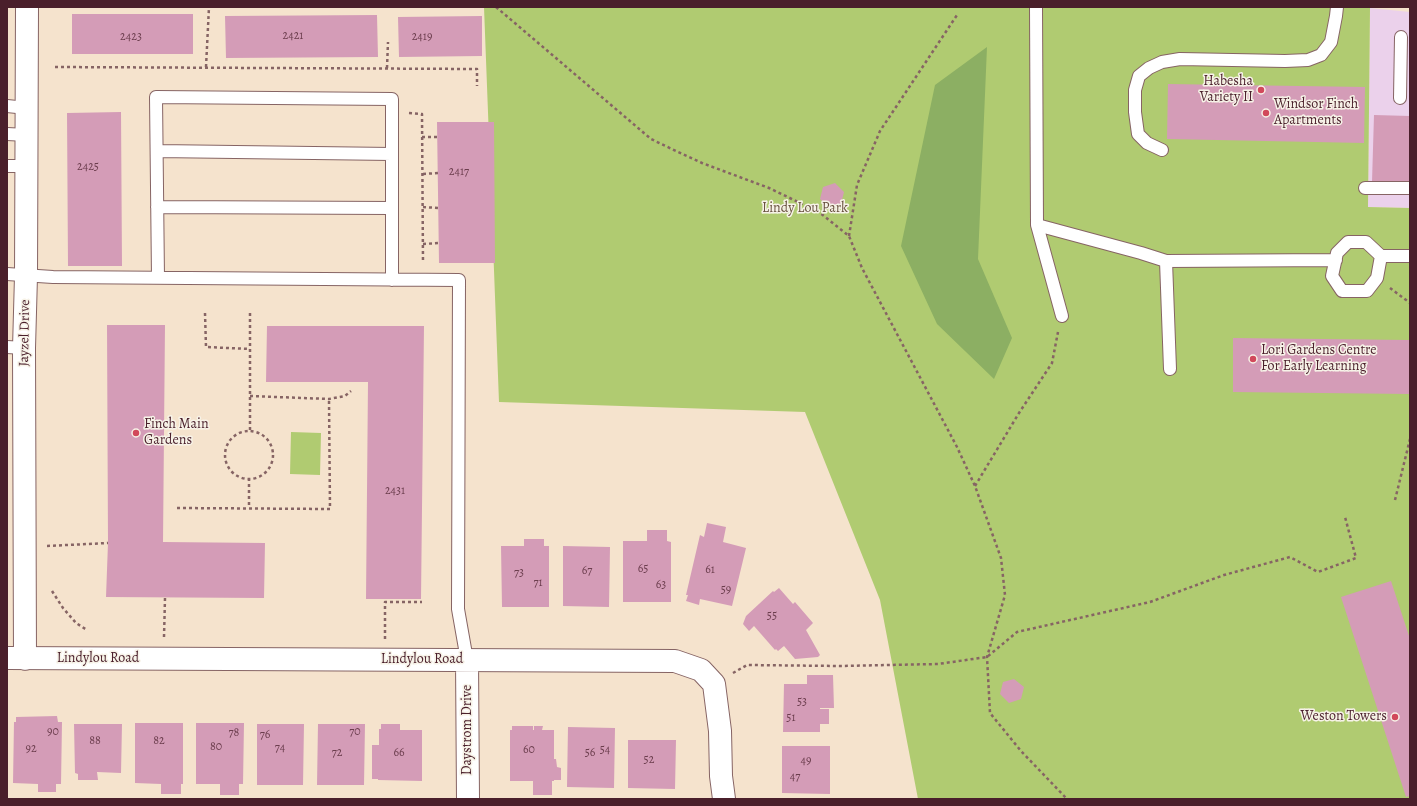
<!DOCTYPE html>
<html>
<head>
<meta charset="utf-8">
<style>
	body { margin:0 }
	#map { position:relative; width:1417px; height:806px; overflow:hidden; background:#f5e3cd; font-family:Alegreya,serif }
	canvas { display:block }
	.frame { position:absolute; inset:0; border:8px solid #4a1f2b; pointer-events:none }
</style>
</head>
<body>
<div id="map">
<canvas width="1417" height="806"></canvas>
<div class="frame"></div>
</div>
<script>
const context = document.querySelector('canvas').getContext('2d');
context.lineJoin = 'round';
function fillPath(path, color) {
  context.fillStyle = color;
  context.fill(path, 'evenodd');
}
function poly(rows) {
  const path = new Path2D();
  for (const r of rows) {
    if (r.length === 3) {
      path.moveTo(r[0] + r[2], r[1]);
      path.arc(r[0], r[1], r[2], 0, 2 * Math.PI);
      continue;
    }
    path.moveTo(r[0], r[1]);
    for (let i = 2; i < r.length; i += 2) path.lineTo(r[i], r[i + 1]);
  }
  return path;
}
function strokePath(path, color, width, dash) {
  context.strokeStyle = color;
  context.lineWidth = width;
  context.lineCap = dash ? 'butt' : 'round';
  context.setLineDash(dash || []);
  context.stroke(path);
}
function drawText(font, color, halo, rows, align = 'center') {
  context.font = font + ' Alegreya,serif';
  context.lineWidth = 3;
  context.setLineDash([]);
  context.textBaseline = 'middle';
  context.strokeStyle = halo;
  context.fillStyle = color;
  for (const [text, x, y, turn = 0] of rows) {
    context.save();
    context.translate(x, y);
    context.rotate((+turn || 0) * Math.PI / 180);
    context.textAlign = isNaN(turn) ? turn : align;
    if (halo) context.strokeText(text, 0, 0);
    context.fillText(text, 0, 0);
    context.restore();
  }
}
fillPath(poly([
	[1370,8,1410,12,1410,208,1368,207]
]), '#ebd1eb');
fillPath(poly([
	[484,7,1249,7,1370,8,1368,207,1410,208,1410,799,918,799,880,600,805,412,499,402],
	[291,432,321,433,320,475,290,474]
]), '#b0cb71');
fillPath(poly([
	[987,47,978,259,1012,338,994,379,937,324,901,246,935,85]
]), '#8caf63');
fillPath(poly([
	[72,14,193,14,193,54,72,54],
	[377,15,378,57,226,58,225,16],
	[482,16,482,56,399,57,398,17],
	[1168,84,1365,87,1364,143,1167,139],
	[121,112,122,266,68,266,67,113],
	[1374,115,1410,116,1410,182,1372,182],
	[437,122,494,122,495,263,439,263],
	[835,183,844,192,841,204,830,208,820,199,823,187],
	[107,325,165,325,163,542,265,543,264,598,106,597,108,543],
	[267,326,424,326,421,599,366,599,368,382,266,382],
	[1233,338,1410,340,1410,394,1233,392],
	[707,523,726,527,723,542,746,548,732,606,700,599,699,605,686,601,688,595,686,595,700,535,704,537],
	[647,530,667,530,667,541,671,542,671,602,623,602,623,541,647,541],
	[524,539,544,539,544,546,549,546,549,607,502,607,501,546,524,546],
	[563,546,610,547,609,607,563,606],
	[1391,581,1410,639,1410,796,1406,797,1341,597],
	[779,588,793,604,795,602,813,623,806,630,820,655,818,657,795,659,784,646,778,651,776,649,775,650,754,626,749,631,743,624,746,616,773,591,774,592],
	[807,675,833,675,834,708,820,708,820,709,829,709,829,724,820,724,820,732,783,732,784,684,807,684],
	[1014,679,1024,687,1021,699,1009,703,1000,694,1003,682],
	[57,716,58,722,62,722,61,784,56,784,56,792,38,792,38,784,13,783,14,722,16,722,16,717],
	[135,723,183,723,183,784,181,784,181,794,161,794,161,784,135,783],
	[196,723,244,723,243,784,239,784,239,795,220,795,220,784,196,784],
	[74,724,122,724,121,773,97,772,98,780,78,780,78,774,75,773],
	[257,724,304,724,303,785,257,785],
	[318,724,365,724,364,785,317,785],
	[381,724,400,724,400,730,422,730,422,781,378,780,378,779,372,779,372,745,379,745,379,729,381,729],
	[512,726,533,726,533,730,534,730,534,726,543,726,542,730,554,730,554,759,556,759,557,767,561,768,561,780,554,780,554,781,552,781,552,795,533,795,533,781,510,781,510,730,512,730],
	[568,727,615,728,614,788,567,787],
	[628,740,676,740,675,789,628,788],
	[782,746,830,746,830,794,782,793]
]), '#d49cb7');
const lane = poly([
	[1036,7,1037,225,1141,253,1166,261,1170,369],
	[1400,98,1401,37],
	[7,106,27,108],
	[7,134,27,135],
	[1162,150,1147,143,1138,134,1135,112,1135,90,1139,76,1149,68,1162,62,1180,59,1285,61,1308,60,1321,55,1331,42,1336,16,1337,7],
	[157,151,392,154],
	[7,166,27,166],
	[1365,188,1410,188],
	[157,207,392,208],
	[1037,225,1062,316],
	[1381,256,1377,278,1367,291,1342,291,1332,276,1337,253,1348,242,1366,242,1381,256,1410,256],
	[1166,261,1336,260],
	[7,274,53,277,459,280,458,609,467,660],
	[158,278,156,97,392,99,392,280],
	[7,347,24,348]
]);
const street = poly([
	[7,658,675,661,701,670,714,684,720,731,721,776,724,799],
	[25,659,24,348,26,276,27,7],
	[467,660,468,799]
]);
strokePath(lane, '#866464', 14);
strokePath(street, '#866464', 24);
strokePath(poly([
	[496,7,651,139,678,152,702,163,769,188,819,212,849,236,862,268,957,447,975,486,1001,558,1005,595,987,657,990,713,1021,751,1067,799],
	[55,67,477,69,477,86],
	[206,67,209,7],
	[387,68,388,42],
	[409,113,422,114,423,263],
	[422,137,437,137],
	[423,174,438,173],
	[423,207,438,208],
	[849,236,857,185,880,131,957,15],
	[423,244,439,243],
	[1390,288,1410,303],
	[205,313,206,347,250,349],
	[250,313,250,431],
	[250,396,329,399,345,396,351,391],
	[249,455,24],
	[249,478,249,508],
	[975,486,1019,413,1052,363,1058,332],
	[1395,500,1410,439],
	[177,508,330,509,329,399],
	[47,546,108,543],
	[52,591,63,608,76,623,87,630],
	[164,637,165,598],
	[385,639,385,602,422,602],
	[733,673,747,665,840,666,938,664,987,657,1017,632,1150,602,1224,575,1290,557,1318,572,1356,558,1345,517]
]), '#866464', 2.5, [3, 3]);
strokePath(lane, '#fff', 12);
strokePath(street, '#fff', 22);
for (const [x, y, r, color] of [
	[1261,90,4,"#d1495b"],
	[1266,113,4,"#d1495b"],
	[1253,359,4,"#d1495b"],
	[136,433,4,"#d1495b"],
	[1395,717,4,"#d1495b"]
]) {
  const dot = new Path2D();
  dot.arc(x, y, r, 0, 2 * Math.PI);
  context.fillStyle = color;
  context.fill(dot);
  strokePath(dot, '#f7f3e8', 1.5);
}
drawText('12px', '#6c3e4e', null, [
	["2421",293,36],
	["2423",131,37],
	["2419",422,37],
	["2425",88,167],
	["2417",459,172],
	["2431",395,491],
	["65",643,569],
	["61",710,570],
	["67",587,571],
	["73",519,573],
	["71",538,583],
	["63",661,585],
	["59",726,590],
	["55",772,616],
	["53",802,702],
	["51",791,718],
	["90",53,732],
	["70",355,732],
	["78",234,733],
	["76",265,735],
	["88",95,741],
	["82",159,741],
	["80",216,747],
	["74",280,748],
	["92",31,749],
	["60",529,750],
	["54",605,750],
	["72",337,753],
	["66",399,753],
	["56",590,753],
	["52",649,760],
	["49",806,761],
	["47",795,777]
]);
drawText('14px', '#4a1f2b', '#f7f3e8', [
	["Habesha",1253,82,"right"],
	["Variety II",1253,98,"right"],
	["Windsor Finch",1274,105],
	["Apartments",1274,121],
	["Lori Gardens Centre",1261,351],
	["For Early Learning",1261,367],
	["Finch Main",144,425],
	["Gardens",144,441],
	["Weston Towers",1387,717,"right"]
], 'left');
drawText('14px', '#695340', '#f7f3e8', [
	["Lindy Lou Park",805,209]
]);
drawText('14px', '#4a1f2b', '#f7f3e8', [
	["Jayzel Drive",25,333,-89],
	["Lindylou Road",98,659],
	["Lindylou Road",422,660],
	["Daystrom Drive",468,730,-90]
]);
</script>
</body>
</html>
